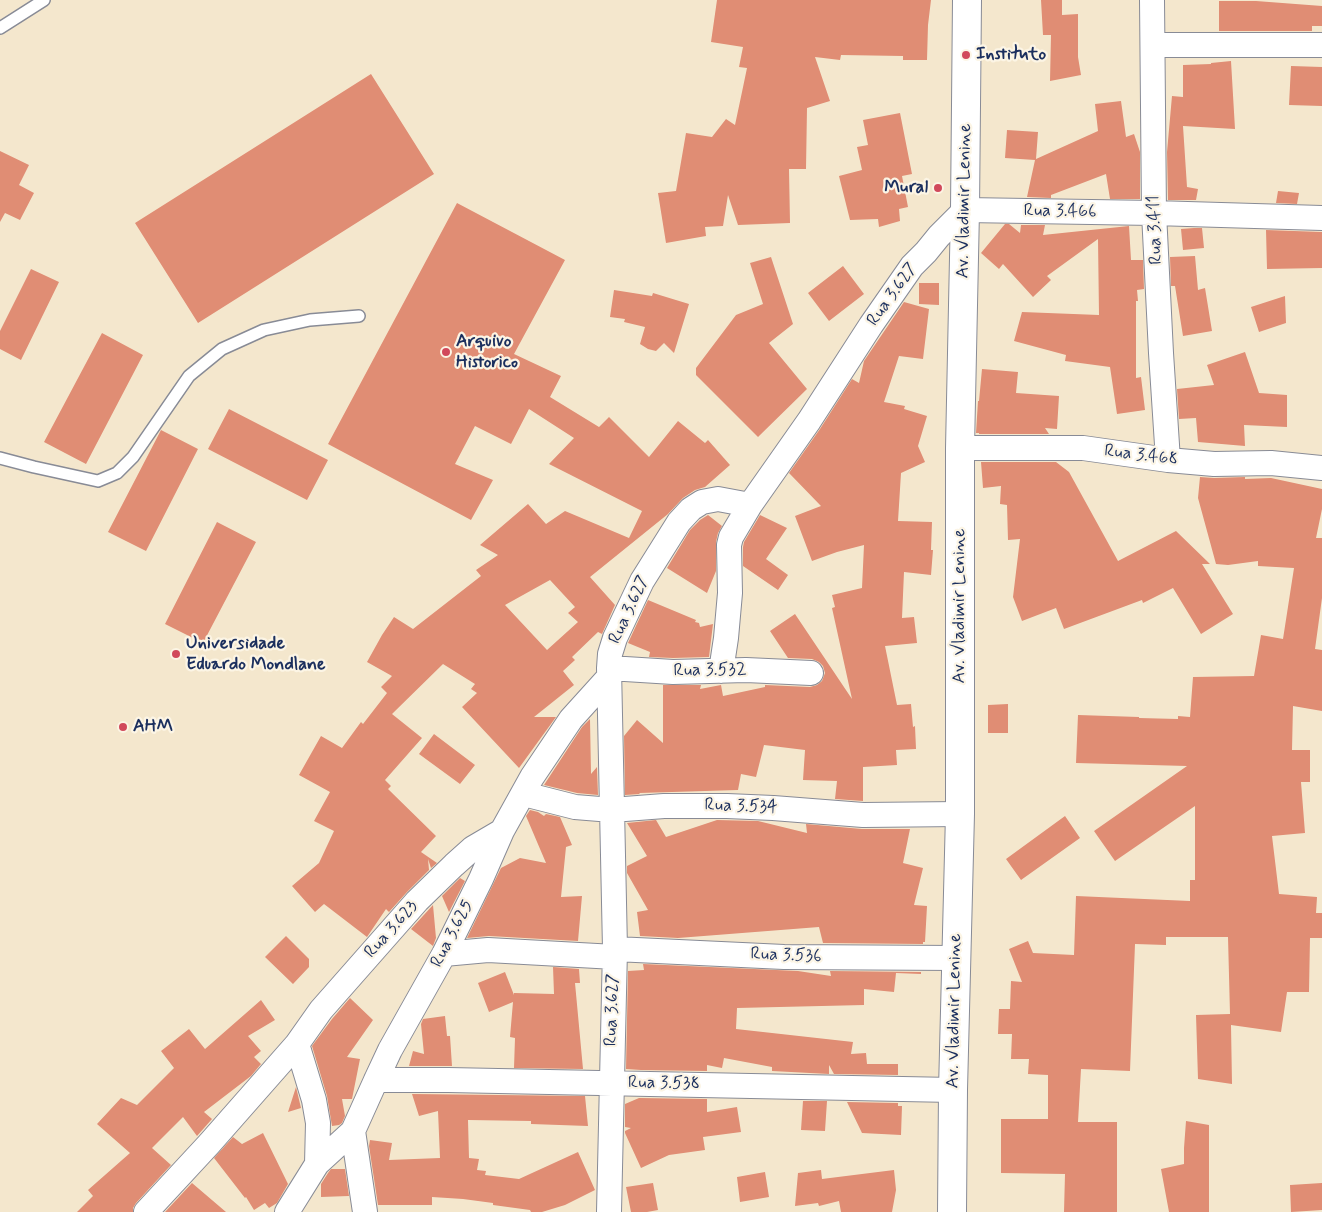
<!DOCTYPE html>
<html>
<head>
<meta charset="utf-8">
<style>
	body { margin:0 }
	canvas { display:block; background:#f4e7cd }
</style>
</head>
<body>
<canvas width="1322" height="1212"></canvas>
<script>
const context = document.querySelector('canvas').getContext('2d');
context.lineJoin = 'round';
function fillPath(path, color) {
  context.fillStyle = color;
  context.fill(path, 'evenodd');
}
function poly(rows) {
  const path = new Path2D();
  for (const r of rows) {
    path.moveTo(r[0], r[1]);
    for (let i = 2; i < r.length; i += 2) path.lineTo(r[i], r[i + 1]);
  }
  return path;
}
function strokePath(path, color, width, dash) {
  context.strokeStyle = color;
  context.lineWidth = width;
  context.lineCap = dash ? 'butt' : 'round';
  context.setLineDash(dash || []);
  context.stroke(path);
}
function drawText(font, color, halo, rows, align = 'center') {
  context.font = font + ' Mynerve,sans-serif';
  context.lineWidth = 4.5;
  context.setLineDash([]);
  context.textBaseline = 'middle';
  context.strokeStyle = halo;
  context.fillStyle = color;
  for (const [text, x, y, turn = 0] of rows) {
    context.save();
    context.translate(x, y);
    context.rotate((+turn || 0) * Math.PI / 180);
    context.textAlign = isNaN(turn) ? turn : align;
    if (halo) context.strokeText(text, 0, 0);
    context.fillText(text, 0, 0);
    context.restore();
  }
}
fillPath(poly([
	[717,0,931,0,928,25,927,60,903,60,903,56,841,55,840,60,815,57,830,101,807,108,806,169,789,169,790,223,738,225,728,195,723,226,705,227,706,236,666,243,658,193,676,191,686,133,712,137,726,119,735,125,742,92,747,68,739,67,743,47,711,42],
	[1041,0,1062,0,1062,15,1078,14,1078,57,1081,75,1050,81,1051,35,1043,35],
	[1219,1,1256,1,1322,6,1322,26,1312,26,1312,31,1219,31],
	[1231,61,1235,129,1183,126,1187,187,1198,189,1196,200,1168,200,1167,152,1172,96,1183,97,1183,65,1211,64,1211,63],
	[1291,66,1322,67,1322,106,1289,105],
	[371,74,434,174,198,323,135,223],
	[1121,101,1126,137,1134,134,1140,152,1140,199,1110,199,1106,174,1051,195,1051,198,1027,197,1035,160,1005,158,1007,130,1038,132,1036,159,1098,131,1095,104],
	[900,113,912,174,902,176,908,207,899,209,900,221,879,227,878,219,850,220,839,176,862,170,857,147,868,145,863,120],
	[0,151,29,165,19,185,34,193,20,220,5,213,0,222],
	[1278,191,1299,193,1297,204,1276,203],
	[457,203,565,260,514,354,561,376,550,397,599,427,609,417,649,457,678,421,705,443,708,440,730,465,705,487,695,490,683,498,668,514,590,577,615,605,602,634,598,632,572,657,575,660,563,671,574,685,534,717,556,717,519,768,462,707,477,693,471,689,475,684,443,664,392,714,422,738,385,780,391,786,388,789,436,836,421,852,437,863,431,868,428,859,429,870,407,892,389,912,386,909,367,937,324,904,315,912,292,886,319,863,334,831,314,821,330,792,299,775,321,736,342,748,361,722,363,724,387,693,381,687,392,676,367,662,382,635,394,617,413,629,481,576,476,570,498,555,480,545,528,504,546,524,565,511,629,538,642,511,549,464,574,438,529,409,511,444,475,426,455,464,493,480,471,520,328,444],
	[550,580,575,607,568,613,578,622,547,650,505,605],
	[1005,224,1009,224,1020,233,1021,225,1045,225,1043,235,1129,226,1131,260,1143,260,1144,289,1137,290,1138,301,1136,301,1136,378,1141,377,1145,410,1117,414,1110,367,1065,361,1066,355,1014,341,1022,312,1099,315,1098,239,1047,276,1051,280,1033,297,1003,264,999,269,981,253],
	[1194,228,1202,228,1204,248,1183,250,1181,229],
	[1266,230,1322,232,1322,268,1267,269],
	[1195,256,1198,290,1205,288,1212,331,1183,336,1175,286,1171,286,1170,257],
	[771,257,793,324,769,343,807,389,758,437,696,375,696,368,736,315,763,304,750,263],
	[843,266,864,294,829,321,808,293],
	[31,269,59,282,21,360,0,349,0,331],
	[919,283,939,283,939,305,919,304],
	[614,290,652,296,653,293,689,304,674,353,664,343,656,351,648,349,640,344,645,327,624,322,625,319,610,317],
	[1285,296,1286,323,1259,332,1251,307],
	[904,302,929,309,923,359,899,356,884,402,905,406,904,409,927,416,918,446,925,462,901,473,898,521,932,522,931,550,933,550,931,575,904,572,902,618,914,617,917,643,885,646,897,705,911,704,913,727,915,726,916,749,896,750,897,765,863,767,863,801,835,799,837,781,803,780,805,750,764,745,756,777,741,774,738,790,639,793,640,794,625,795,624,736,637,720,663,743,663,685,701,685,700,689,721,685,723,696,765,687,765,685,810,687,817,685,822,681,825,673,823,666,819,662,812,659,788,658,770,631,795,614,852,699,832,608,835,607,832,595,862,588,864,545,837,552,812,561,795,516,821,506,789,473,820,429,852,379,859,383,864,361],
	[102,333,143,355,86,464,44,442],
	[1245,352,1259,393,1287,395,1287,427,1244,425,1245,446,1198,442,1196,418,1179,419,1177,389,1214,385,1207,365],
	[982,369,1018,372,1016,393,1059,396,1057,429,1045,428,1049,434,979,434,979,433,976,433,978,401,979,401],
	[229,409,328,460,307,500,208,449],
	[161,430,198,449,146,551,108,532],
	[981,462,1056,462,1069,472,1118,561,1176,531,1210,564,1202,564,1233,614,1201,634,1173,588,1143,603,1142,600,1064,629,1056,608,1022,621,1013,597,1020,539,1008,540,1007,505,1000,504,1001,486,983,488],
	[1200,477,1214,478,1245,477,1245,479,1271,478,1322,489,1322,509,1316,538,1322,538,1322,598,1315,649,1322,650,1322,711,1293,706,1292,750,1310,750,1310,782,1301,782,1305,833,1272,836,1279,894,1317,897,1316,913,1322,913,1322,938,1310,938,1309,992,1287,992,1281,1032,1231,1025,1232,1084,1198,1079,1196,1015,1230,1014,1228,937,1166,937,1166,945,1135,944,1130,1071,1081,1069,1078,1122,1117,1122,1117,1212,1064,1212,1065,1174,1001,1173,1001,1119,1048,1119,1048,1075,1028,1074,1029,1059,1011,1059,1012,1034,998,1034,999,1009,1010,1009,1011,981,1022,982,1009,949,1028,941,1033,953,1074,955,1076,896,1190,901,1190,880,1195,880,1195,806,1115,861,1094,831,1187,766,1076,763,1078,715,1139,717,1139,718,1178,719,1178,716,1190,717,1193,677,1254,676,1261,635,1283,639,1294,568,1258,566,1258,561,1228,565,1216,564,1198,498],
	[708,515,722,526,718,533,716,542,716,571,707,593,667,568,690,530,700,520],
	[760,515,787,528,766,559,788,575,778,590,743,566,743,547,744,542],
	[217,522,256,542,203,643,165,624],
	[648,600,696,620,695,622,699,623,700,627,713,624,709,657,673,658,649,657,650,652,628,643],
	[1008,704,1008,733,988,733,988,705],
	[590,719,591,774,597,767,598,795,577,793,544,785,582,727],
	[434,734,475,765,460,784,419,754],
	[530,810,538,812,544,816,546,814,560,817,572,845,566,847,561,897,582,896,578,941,489,936,467,938,501,868,520,858,546,863,526,816],
	[1065,816,1080,838,1021,880,1006,859],
	[656,820,666,837,717,820,758,821,807,833,806,824,862,829,910,829,903,863,923,868,914,905,927,906,925,942,923,942,923,944,823,943,819,927,678,938,640,936,637,912,648,910,627,873,627,866,647,856,627,823],
	[460,878,465,881,449,912,442,896],
	[433,905,436,938,433,946,411,929],
	[286,936,309,959,309,967,293,984,265,957],
	[643,964,798,971,831,976,830,971,921,972,921,974,896,973,894,992,864,989,864,1005,737,1008,736,1029,853,1042,851,1054,866,1053,867,1064,898,1064,898,1075,834,1074,829,1065,829,1074,772,1071,772,1067,724,1058,722,1068,707,1065,707,1071,641,1070,626,1069,628,971,644,970],
	[553,967,579,969,580,983,575,983,583,1069,514,1068,515,1038,510,1037,513,1002,489,1012,478,983,505,972,514,995,514,993,554,994],
	[350,998,373,1020,347,1057,360,1059,352,1099,342,1099,345,1116,342,1123,339,1125,332,1126,327,1096,312,1046,332,1019],
	[261,1000,275,1020,248,1036,261,1051,254,1057,261,1064,251,1076,204,1112,212,1119,197,1136,183,1117,152,1148,171,1165,136,1203,133,1208,133,1212,77,1212,93,1196,88,1190,130,1153,97,1124,121,1098,137,1105,174,1068,161,1051,189,1029,205,1049],
	[445,1016,447,1036,450,1036,452,1066,409,1066,413,1051,424,1054,421,1024,423,1019],
	[296,1087,301,1108,288,1112],
	[412,1094,585,1096,588,1126,531,1124,531,1121,468,1120,469,1158,479,1159,477,1170,486,1171,485,1175,519,1179,578,1152,595,1190,565,1205,542,1212,531,1212,530,1210,493,1205,493,1203,463,1199,432,1197,432,1205,378,1205,369,1146,370,1140,392,1143,389,1160,440,1158,438,1111,419,1116],
	[639,1098,707,1099,707,1112,737,1107,741,1132,703,1137,705,1150,669,1155,641,1168,625,1133,625,1131,631,1128,625,1127,625,1104],
	[803,1101,827,1101,825,1131,801,1130],
	[847,1102,898,1103,898,1106,902,1106,901,1135,862,1133],
	[1186,1121,1209,1125,1209,1212,1169,1212,1161,1169,1184,1164,1184,1148],
	[263,1133,288,1184,277,1203,269,1208,265,1203,254,1210,246,1197,245,1198,214,1158,233,1137,242,1144],
	[331,1169,345,1169,349,1196,321,1197,321,1184,328,1173],
	[821,1170,822,1179,894,1170,896,1190,892,1212,841,1212,839,1201,819,1206,818,1203,795,1206,798,1173],
	[765,1172,769,1197,740,1202,737,1177],
	[192,1183,226,1212,165,1212],
	[653,1183,658,1210,647,1212,631,1212,626,1187],
	[1322,1183,1322,1210,1291,1212,1290,1185]
]), '#e08d74');
const lane = poly([
	[0,28,44,0],
	[0,458,34,467,98,481,117,473,133,457,189,376,222,349,264,330,310,320,359,316]
]);
const street = poly([
	[1152,0,1154,213,1161,353,1168,460],
	[1153,45,1322,45],
	[960,448,1083,448,1168,460,1214,464,1271,463,1322,468],
	[609,668,673,672,746,670,811,673],
	[721,671,726,638,730,593,729,545,731,537,750,505,809,421,871,325,912,266,926,252,939,236,965,210,1154,213,1322,218],
	[524,794,575,807,612,810,664,806,727,806,773,808,863,815,960,814],
	[615,949,784,957,957,958],
	[444,954,488,950,615,957],
	[297,1044,314,1100,318,1123,317,1164],
	[376,1080,448,1080,953,1090],
	[146,1212,209,1144,297,1044,321,1010,417,901,454,865,473,848,502,831],
	[287,1212,317,1164,353,1131],
	[365,1212,353,1131,376,1080,390,1050,444,954,481,879,502,831,532,777,571,719,609,677],
	[609,1212,615,949,609,668,610,654,615,638,642,581,679,522,691,509,702,502,718,499,750,505]
]);
const secondary = poly([
	[952,1212,953,1090,960,814,960,448,965,210,967,0]
]);
strokePath(lane, '#888b96', 14);
strokePath(street, '#888b96', 26);
strokePath(secondary, '#888b96', 30);
strokePath(lane, '#fff', 11);
strokePath(street, '#fff', 24);
strokePath(secondary, '#fff', 28);
for (const [x, y, r, color] of [
	[966,55,5,"#d1495b"],
	[938,188,5,"#d1495b"],
	[446,352,5,"#d1495b"],
	[176,654,5,"#d1495b"],
	[123,727,5,"#d1495b"]
]) {
  const dot = new Path2D();
  dot.arc(x, y, r, 0, 2 * Math.PI);
  context.fillStyle = color;
  context.fill(dot);
  strokePath(dot, '#fcf5e5', 2);
}
drawText('bold 18px', '#1b2f5e', '#fcf5e5', [
	["Instituto",976,55],
	["Mural",928,188,"right"],
	["Arquivo",456,342],
	["Historico",456,363],
	["Universidade",186,644],
	["Eduardo Mondlane",186,665],
	["AHM",133,727]
], 'left');
drawText('18px', '#1b2f5e', '#fcf5e5', [
	["Av. Vladimir Lenine",965,201,-89],
	["Rua 3.466",1060,212,1],
	["Rua 3.411",1156,230,-92],
	["Rua 3.627",893,295,-54],
	["Rua 3.468",1141,456,7],
	["Av. Vladimir Lenine",960,606,-90],
	["Rua 3.627",630,610,-65],
	["Rua 3.532",710,671,-1],
	["Rua 3.534",741,807,2],
	["Rua 3.623",392,930,-48],
	["Rua 3.625",453,934,-63],
	["Rua 3.536",786,956,2],
	["Rua 3.627",613,1010,-88],
	["Av. Vladimir Lenine",955,1011,-89],
	["Rua 3.538",664,1084,1]
]);
</script>
</body>
</html>
